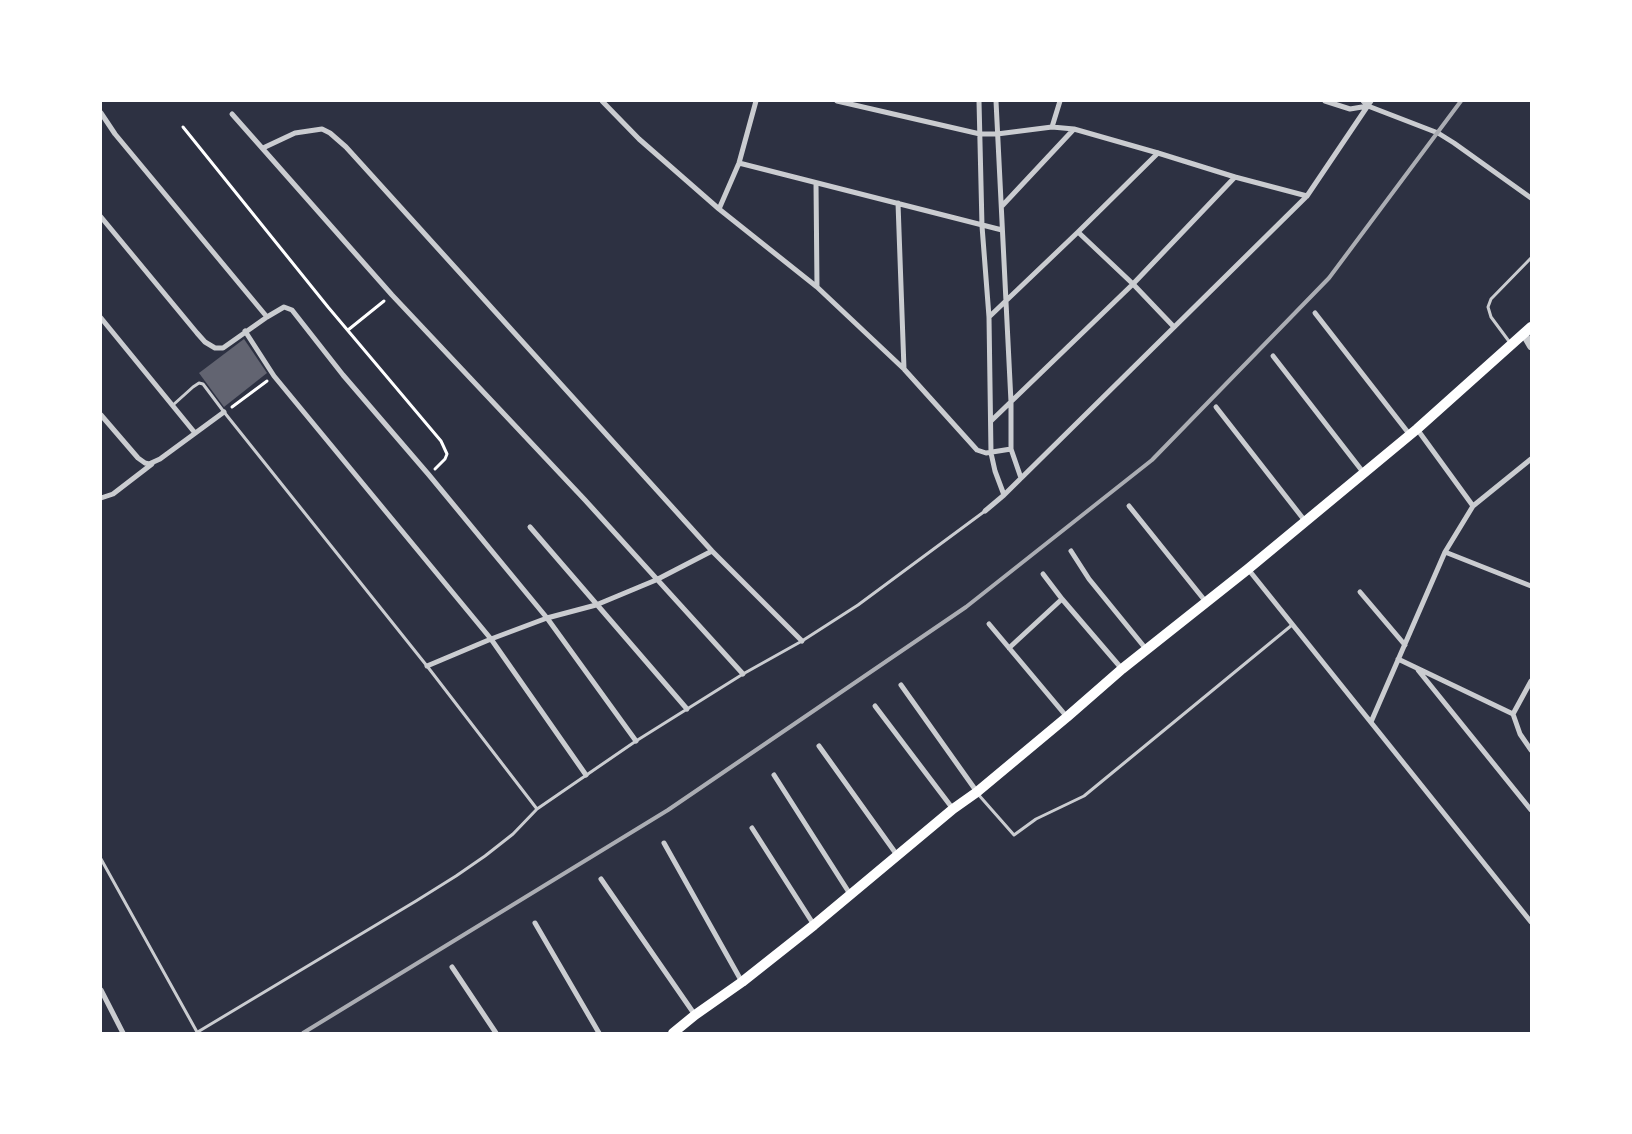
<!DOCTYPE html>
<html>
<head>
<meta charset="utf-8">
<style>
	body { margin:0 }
	#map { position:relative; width:1632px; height:1134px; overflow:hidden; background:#2d3142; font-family:Karla,sans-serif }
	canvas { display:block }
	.frame { position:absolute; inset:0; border:102px solid #fff; pointer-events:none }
</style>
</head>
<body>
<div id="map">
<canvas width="1632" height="1134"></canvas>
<div class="frame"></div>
</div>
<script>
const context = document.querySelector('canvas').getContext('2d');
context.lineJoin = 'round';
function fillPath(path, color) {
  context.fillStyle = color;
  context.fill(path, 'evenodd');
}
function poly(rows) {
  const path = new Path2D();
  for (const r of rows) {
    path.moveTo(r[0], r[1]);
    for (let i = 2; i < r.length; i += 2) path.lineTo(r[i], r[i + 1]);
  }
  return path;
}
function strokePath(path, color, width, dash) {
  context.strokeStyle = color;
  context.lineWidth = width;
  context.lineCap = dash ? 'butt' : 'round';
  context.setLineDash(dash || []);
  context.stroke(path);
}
fillPath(poly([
	[244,339,267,373,224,407,199,373]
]), '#626471');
strokePath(poly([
	[183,127,328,307,441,441,447,454,445,459,435,469],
	[348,330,384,301],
	[232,407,267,381]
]), '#fff', 3);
strokePath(poly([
	[1511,344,1491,317,1488,307,1491,299,1531,258],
	[173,405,193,387,199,383,203,384,224,412,427,666,537,809],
	[977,793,1014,835,1036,819,1084,796,1292,625],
	[101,859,197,1032],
	[196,1033,416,901,456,876,485,856,513,834,537,809,636,741,743,674,802,641,858,605,985,511]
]), '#caccd0', 3);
strokePath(poly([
	[602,101,639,139,719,209],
	[756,101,739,163,719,209,817,287,904,369,977,450,986,453,1011,449],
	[837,101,980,134,997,134,1052,127,1074,129,1002,206],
	[979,101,982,226,989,317,991,453,995,471,1004,495],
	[996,101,1011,402,1011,449,1021,478],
	[1325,101,1350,109,1368,106],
	[1363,101,1368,106,1438,133,1454,143,1531,198],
	[101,113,115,134,267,317],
	[232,114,392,295,585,500,743,674],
	[1052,127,1060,101],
	[1074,129,1158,153,1235,177],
	[263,148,295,133,322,129,330,133,346,147,712,551,802,641],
	[739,163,1002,230],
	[816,183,817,287],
	[898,203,904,369],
	[101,217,197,333,205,342,215,348,223,348,267,317,284,307,292,310,343,375,429,475,547,618,636,741],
	[1078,232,1158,153],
	[1315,313,1410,435],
	[989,317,1078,232,1133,284,1174,327],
	[101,318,195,433],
	[245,331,274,376,491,639,586,775],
	[1273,356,1363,472],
	[1216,407,1305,521],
	[101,415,138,458,145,463,149,464,160,459,224,412],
	[991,421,1133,284,1235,177,1307,196],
	[1417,429,1473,506],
	[101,498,113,494,152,464],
	[1129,506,1206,602],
	[985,511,1004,495,1307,196,1371,101],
	[530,527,687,709],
	[1071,551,1089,579,1146,649],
	[1445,552,1531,586],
	[1248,569,1531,922],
	[1360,592,1405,645],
	[1062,599,1122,669],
	[989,624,1067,717],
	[1009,648,1062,599,1043,574],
	[1398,659,1513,714,1531,681],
	[427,666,491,639,547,618,596,605,656,580,712,551],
	[1418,670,1531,810],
	[901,685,977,792],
	[875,706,953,809],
	[1513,714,1520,734,1531,750],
	[1371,722,1445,552,1473,506,1531,459],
	[819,746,897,855],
	[774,775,850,894],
	[752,828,814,925],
	[664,843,742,982],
	[601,879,695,1015],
	[535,923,599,1033],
	[452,967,496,1033],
	[101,990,123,1033]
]), '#caccd0', 5);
strokePath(poly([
	[1524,334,1531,346]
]), '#caccd0', 8);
strokePath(poly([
	[673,1033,695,1015,742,982,814,925,953,809,977,792,1067,717,1122,669,1248,569,1417,429,1531,327]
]), '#fff', 10);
strokePath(poly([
	[303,1033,668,810,966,607,1152,460,1329,278,1461,101]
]), '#abadb3', 4);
</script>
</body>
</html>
